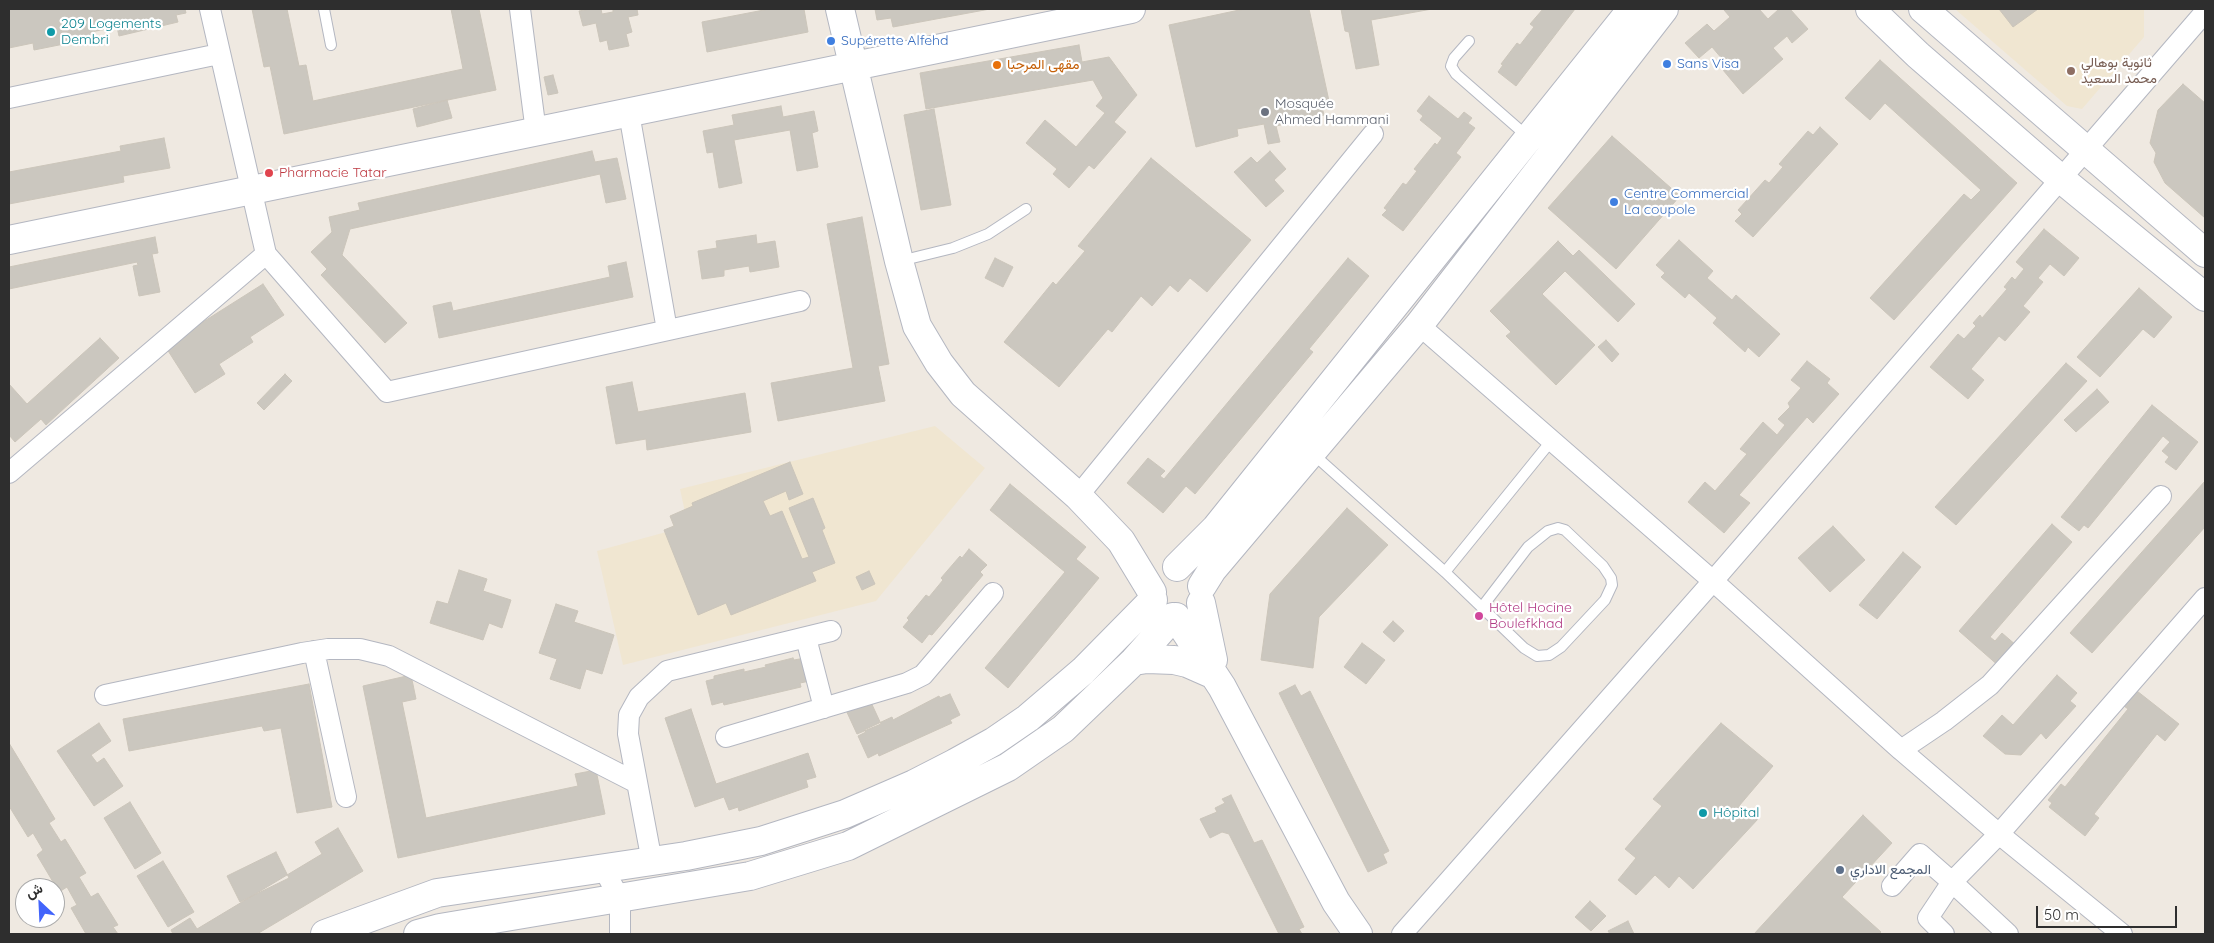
<!DOCTYPE html>
<html>
<head>
<meta charset="utf-8">
<style>
	body { margin:0 }
	#map { position:relative; width:2214px; height:943px; overflow:hidden; background:#efe9e1; font-family:Quicksand,Vazirmatn,sans-serif }
	canvas { display:block }
	.frame { position:absolute; inset:0; border:10px solid #2e2e2e; pointer-events:none }
	.north { position:absolute; left:15px; top:878px; width:50px; height:50px; box-sizing:border-box; background:#fff; border:1px solid #ababab; border-radius:50%; rotate:335deg; font-size:14px; font-weight:700; line-height:20px; text-align:center; color:#2e2e2e }
	.north::after { content:''; display:block; margin:auto; width:18px; height:22px; background:#4264fb; clip-path:polygon(50% 0,100% 100%,50% 72%,0 100%) }
	.scale { position:absolute; left:2036px; top:906px; width:141px; height:22px; box-sizing:border-box; border:2px solid #2e2e2e; border-top:0; padding-left:6px; font-size:15px; line-height:18px; white-space:nowrap; color:#2e2e2e; -webkit-text-stroke:4px #fff; paint-order:stroke }
</style>
</head>
<body>
<div id="map">
<canvas width="2214" height="943"></canvas>
<div class="frame"></div>
<div class="north">ش</div>
<div class="scale">50 m</div>
</div>
<script>
const context = document.querySelector('canvas').getContext('2d');
context.lineJoin = 'round';
function fillPath(path, color) {
  context.fillStyle = color;
  context.fill(path, 'evenodd');
}
function poly(rows) {
  const path = new Path2D();
  for (const r of rows) {
    path.moveTo(r[0], r[1]);
    for (let i = 2; i < r.length; i += 2) path.lineTo(r[i], r[i + 1]);
  }
  return path;
}
function strokePath(path, color, width, dash) {
  context.strokeStyle = color;
  context.lineWidth = width;
  context.lineCap = dash ? 'butt' : 'round';
  context.setLineDash(dash || []);
  context.stroke(path);
}
function drawText(font, color, halo, rows, align = 'center') {
  context.font = font + ' Quicksand,Vazirmatn,sans-serif';
  context.lineWidth = 4.5;
  context.setLineDash([]);
  context.textBaseline = 'middle';
  context.strokeStyle = halo;
  context.fillStyle = color;
  for (const [text, x, y, turn = 0] of rows) {
    context.save();
    context.translate(x, y);
    context.rotate((+turn || 0) * Math.PI / 180);
    context.textAlign = isNaN(turn) ? turn : align;
    if (halo) context.strokeText(text, 0, 0);
    context.fillText(text, 0, 0);
    context.restore();
  }
}
fillPath(poly([
	[1955,9,2144,9,2144,37,2082,109,2067,106],
	[935,426,985,468,876,601,623,665,597,551,688,526,680,489]
]), '#f0e6d1');
const building = poly([
	[9,9,185,9,186,13,176,15,178,22,119,36,117,27,91,32,94,38,34,50,33,43,9,48,9,55,9,9],
	[252,9,287,9,299,66,306,65,313,101,463,69,451,9,479,9,496,90,284,134,270,66,264,67,252,9],
	[590,9,601,9,602,14,613,12,613,9,637,9,638,15,628,17,632,32,626,34,629,46,609,50,607,40,600,42,596,23,583,26,579,11,590,9],
	[769,9,804,9,808,32,707,52,702,22,769,9],
	[875,9,990,9,893,27,891,18,877,20,875,9],
	[1244,9,1309,9,1329,101,1321,103,1324,115,1276,126,1280,142,1268,144,1264,124,1237,129,1238,136,1196,147,1169,25,1244,9],
	[1341,9,1432,9,1371,20,1379,65,1356,69,1349,32,1345,31,1341,9],
	[1543,9,1575,9,1516,86,1498,72,1503,65,1501,64,1517,43,1520,45,1534,27,1530,24,1543,9],
	[1726,9,1759,9,1768,19,1779,9,1790,9,1808,29,1792,43,1787,36,1773,48,1783,59,1743,94,1718,64,1723,60,1712,47,1699,58,1685,43,1707,24,1714,31,1730,17,1724,10,1726,9],
	[1999,9,2038,9,2013,27,1999,9],
	[1079,45,1082,62,1109,57,1137,95,1114,122,1126,132,1094,169,1089,165,1069,188,1053,174,1057,169,1026,143,1045,120,1076,147,1105,113,1096,106,1103,98,1093,80,926,109,920,73,1079,45],
	[1880,60,2017,183,1894,320,1870,298,1964,194,1971,200,1981,190,1885,103,1870,120,1845,98,1880,60],
	[553,75,558,93,548,95,544,77,553,75],
	[2183,84,2205,103,2205,218,2165,183,2154,162,2156,153,2150,143,2158,110,2183,84],
	[1429,96,1458,119,1464,112,1472,118,1468,123,1475,128,1456,153,1461,157,1403,231,1382,215,1387,210,1384,208,1403,183,1406,185,1417,171,1414,169,1435,143,1437,145,1442,138,1420,120,1423,116,1417,111,1429,96],
	[447,100,452,118,417,127,413,109,447,100],
	[781,106,783,117,814,111,818,131,812,133,818,167,797,171,790,130,734,140,742,183,719,188,713,152,707,153,703,131,734,125,732,115,781,106],
	[934,109,951,205,921,210,904,115,934,109],
	[1820,127,1838,144,1753,237,1735,221,1742,214,1738,210,1765,180,1769,183,1783,167,1779,164,1808,131,1813,135,1820,127],
	[1612,136,1680,196,1616,269,1548,208,1612,136],
	[164,138,170,168,123,176,124,182,9,204,9,172,121,151,120,146,164,138],
	[592,151,595,162,617,158,626,199,606,203,600,174,350,229,342,255,407,323,385,343,321,275,327,269,311,252,332,232,329,217,360,210,358,203,592,151],
	[1270,151,1286,169,1274,180,1284,191,1266,207,1234,172,1251,157,1257,163,1270,151],
	[1151,158,1251,240,1207,292,1190,278,1178,292,1170,285,1152,306,1141,296,1112,332,1108,329,1059,387,1004,342,1053,282,1056,285,1085,251,1078,246,1151,158],
	[862,217,889,364,878,366,885,401,778,421,771,383,853,368,827,224,862,217],
	[2044,229,2079,258,2064,276,2050,264,2038,278,2043,282,2023,306,2030,312,2005,341,1999,336,1971,369,1984,380,1968,399,1930,367,1958,334,1964,339,1976,326,1973,323,1980,315,1982,318,2007,289,2004,287,2012,277,2015,280,2024,269,2016,262,2044,229],
	[756,235,757,244,775,241,779,267,750,272,749,266,724,270,724,276,702,279,698,251,717,248,716,241,756,235],
	[155,237,158,253,152,254,160,292,139,296,133,266,138,265,137,262,9,289,9,267,155,237],
	[1679,240,1713,271,1707,278,1732,300,1736,295,1780,334,1759,357,1748,347,1745,352,1713,323,1717,318,1689,293,1685,298,1661,277,1665,273,1656,265,1679,240],
	[1558,241,1573,256,1579,250,1635,304,1618,322,1565,271,1542,294,1595,345,1556,385,1506,336,1511,332,1490,311,1558,241],
	[995,258,1013,267,1003,287,985,278,995,258],
	[1348,258,1369,276,1309,349,1313,352,1195,494,1186,486,1163,513,1127,483,1148,458,1165,471,1160,476,1164,479,1348,258],
	[626,262,633,297,439,338,433,306,451,302,453,311,610,277,608,266,626,262],
	[263,284,284,315,250,337,253,342,219,364,225,374,195,393,165,346,263,284],
	[2139,288,2172,317,2154,338,2143,329,2100,377,2077,357,2139,288],
	[100,338,119,358,46,425,41,419,15,442,9,435,9,384,27,404,100,338],
	[1606,340,1619,354,1612,362,1598,347,1606,340],
	[1807,361,1830,379,1827,383,1839,394,1813,423,1807,417,1739,495,1750,503,1724,533,1688,502,1705,482,1715,491,1747,454,1740,449,1763,422,1777,435,1785,425,1778,419,1790,407,1788,403,1801,388,1791,380,1807,361],
	[2066,363,2087,381,1956,525,1935,507,2066,363],
	[285,374,292,381,264,410,257,403,285,374],
	[632,382,638,412,745,393,751,432,647,450,646,439,616,444,606,387,632,382],
	[2097,389,2109,402,2076,432,2064,420,2097,389],
	[2152,405,2198,442,2176,470,2165,462,2169,457,2162,451,2170,442,2163,436,2088,528,2084,525,2079,531,2061,517,2152,405],
	[790,462,803,494,789,500,786,491,763,501,770,516,782,511,802,559,809,557,789,508,813,498,825,528,822,530,835,563,812,572,816,581,731,615,726,603,698,615,664,530,674,526,670,516,693,506,692,503,790,462],
	[2205,481,2205,527,2092,653,2070,633,2205,481],
	[1010,484,1086,547,1076,559,1099,578,1008,688,985,668,1065,572,990,510,1010,484],
	[1347,508,1388,545,1319,617,1313,668,1261,660,1270,594,1347,508],
	[2052,524,2072,542,1990,637,1995,641,2002,633,2017,646,2000,667,1959,631,2052,524],
	[1833,526,1865,560,1830,592,1798,558,1833,526],
	[969,549,987,565,980,572,983,575,932,635,929,634,922,643,903,627,909,620,907,618,926,595,929,597,943,580,941,578,960,556,962,558,969,549],
	[1903,552,1921,567,1877,619,1859,605,1903,552],
	[459,570,487,579,483,591,511,600,502,628,489,623,483,640,430,623,437,601,448,604,459,570],
	[869,571,875,584,862,590,856,577,869,571],
	[556,604,578,611,574,622,614,635,602,674,586,669,580,689,550,679,557,659,539,653,556,604],
	[1393,621,1404,631,1394,642,1383,632,1393,621],
	[1362,643,1385,660,1366,684,1344,667,1362,643],
	[793,658,794,660,805,658,810,681,800,683,801,687,724,705,723,702,712,705,706,681,714,679,714,676,744,669,744,672,766,667,765,665,793,658],
	[411,675,416,699,402,702,426,818,578,786,575,774,596,770,605,814,398,858,363,686,411,675],
	[2057,675,2077,693,2070,701,2076,706,2046,739,2041,733,2021,755,2005,754,1983,736,2002,715,2013,725,2057,675],
	[309,684,332,807,297,813,281,728,264,731,262,726,129,751,123,719,309,684],
	[1295,685,1301,696,1310,691,1389,851,1383,854,1387,863,1368,872,1279,693,1295,685],
	[2137,691,2179,724,2165,741,2157,734,2094,814,2099,818,2085,836,2049,807,2052,803,2048,800,2061,784,2065,787,2128,709,2124,706,2137,691],
	[950,694,960,715,950,720,952,723,879,756,878,753,868,758,858,736,866,732,864,730,892,717,893,720,939,696,940,698,950,694],
	[869,698,881,724,857,734,845,708,869,698],
	[691,709,716,784,808,753,816,777,806,780,808,787,739,811,738,807,729,810,724,797,695,807,665,718,691,709],
	[99,723,111,741,91,755,97,763,104,758,123,786,94,806,57,751,99,723],
	[1721,723,1773,766,1739,806,1758,819,1693,889,1679,876,1669,888,1655,875,1636,895,1618,880,1636,858,1625,849,1662,806,1653,799,1721,723],
	[9,743,55,819,49,823,61,842,65,839,86,873,79,877,91,897,98,893,118,925,113,927,118,934,86,934,71,908,77,905,67,887,59,892,37,855,43,850,33,833,28,837,9,806,9,743],
	[1231,795,1254,843,1262,840,1304,927,1299,929,1302,934,1279,934,1229,834,1222,832,1210,838,1200,819,1217,812,1215,808,1225,803,1222,799,1231,795],
	[130,802,161,853,135,869,104,818,130,802],
	[1863,815,1892,843,1842,897,1881,932,1879,934,1754,934,1863,815],
	[338,828,363,871,257,934,173,934,171,930,190,918,197,929,322,854,315,842,338,828],
	[276,852,289,878,240,902,227,876,276,852],
	[163,861,194,912,168,927,137,876,163,861],
	[1590,901,1606,916,1591,931,1575,917,1590,901],
	[1628,921,1634,934,1610,934,1608,931,1628,921]
]);
fillPath(building, '#cbc7bf');
strokePath(building, '#cbc5ba', 1);
const lane = poly([
	[324,9,331,45],
	[1469,41,1454,58,1451,66,1456,74,1528,137],
	[900,261,953,248,988,234,1026,209],
	[1312,453,1445,572,1524,648,1537,656,1549,655,1561,647,1605,600,1612,585,1611,578,1603,566,1565,530,1558,528,1548,531,1528,547,1482,607],
	[1445,572,1552,440]
]);
const street = poly([
	[210,9,266,254,387,392,800,301],
	[520,9,536,132],
	[9,98,219,54],
	[629,113,667,330],
	[1419,325,1713,581,1901,750,1999,834,2122,934],
	[9,473,266,254],
	[1078,496,1373,134],
	[806,638,824,708],
	[314,651,346,797],
	[105,695,302,653,328,649,360,649,389,656,637,783],
	[726,737,907,683,923,675,993,593],
	[1901,750,1944,721,1990,685,2161,496],
	[652,862,628,734,629,715,639,697,667,671,831,631],
	[603,868,620,899,620,934],
	[1892,886,1920,854,1952,882,1928,918,1944,934],
	[1402,934,1713,581,2205,12],
	[2008,934,1952,882,1999,834,2205,598]
]);
const secondary = poly([
	[840,9,899,261,917,326,939,363,963,394,1078,496,1121,541,1152,592],
	[1870,9,1918,55,2061,179,2205,297],
	[1923,9,2205,253],
	[9,240,1131,9],
	[1177,567,1216,528,1632,9],
	[1202,586,1212,570,1419,325,1664,9],
	[1201,603,1213,660],
	[1176,617,1222,687,1336,902,1358,934],
	[1134,661,1147,659,1174,660,1187,663,1212,674],
	[325,934,437,893,686,856,761,841,845,814,914,784,955,763,993,742,1028,718,1083,671,1153,600],
	[418,934,440,928,750,876,848,846,1008,767,1063,729,1134,661,1173,617]
]);
strokePath(lane, '#b4b7c1', 12);
strokePath(street, '#b4b7c1', 22);
strokePath(secondary, '#b4b7c1', 30);
strokePath(lane, '#fff', 10);
strokePath(street, '#fff', 20);
strokePath(secondary, '#fff', 28);
for (const [x, y, r, color] of [
	[51,32,5,"#0f9aa8"],
	[831,41,5,"#3f7fe0"],
	[1667,64,5,"#3f7fe0"],
	[997,65,5,"#e8710a"],
	[2071,71,5,"#8d6e63"],
	[1265,112,5,"#6b7280"],
	[269,173,5,"#e0444e"],
	[1614,202,5,"#3f7fe0"],
	[1479,616,5,"#d1479c"],
	[1703,813,5,"#0f9aa8"],
	[1840,870,5,"#5c6f8a"]
]) {
  const dot = new Path2D();
  dot.arc(x, y, r, 0, 2 * Math.PI);
  context.fillStyle = color;
  context.fill(dot);
  strokePath(dot, '#fff', 2);
}
drawText('14px', '#0d838f', '#fff', [
	["209 Logements",61,24],
	["Dembri",61,40],
	["Hôpital",1713,813]
], 'left');
drawText('14px', '#366cbe', '#fff', [
	["Supérette Alfehd",841,41],
	["Sans Visa",1677,64],
	["Centre Commercial",1624,194],
	["La coupole",1624,210]
], 'left');
drawText('14px', '#785e54', '#fff', [
	["ثانوية بوهالي",2081,63],
	["محمد السعيد",2081,79]
], 'left');
drawText('14px', '#c56008', '#fff', [
	["مقهى المرحبا",1007,65]
], 'left');
drawText('14px', '#5b616d', '#fff', [
	["Mosquée",1275,104],
	["Ahmed Hammani",1275,120]
], 'left');
drawText('14px', '#be3a42', '#fff', [
	["Pharmacie Tatar",279,173]
], 'left');
drawText('14px', '#b23c85', '#fff', [
	["Hôtel Hocine",1489,608],
	["Boulefkhad",1489,624]
], 'left');
drawText('14px', '#4e5e75', '#fff', [
	["المجمع الاداري",1850,870]
], 'left');
</script>
</body>
</html>
